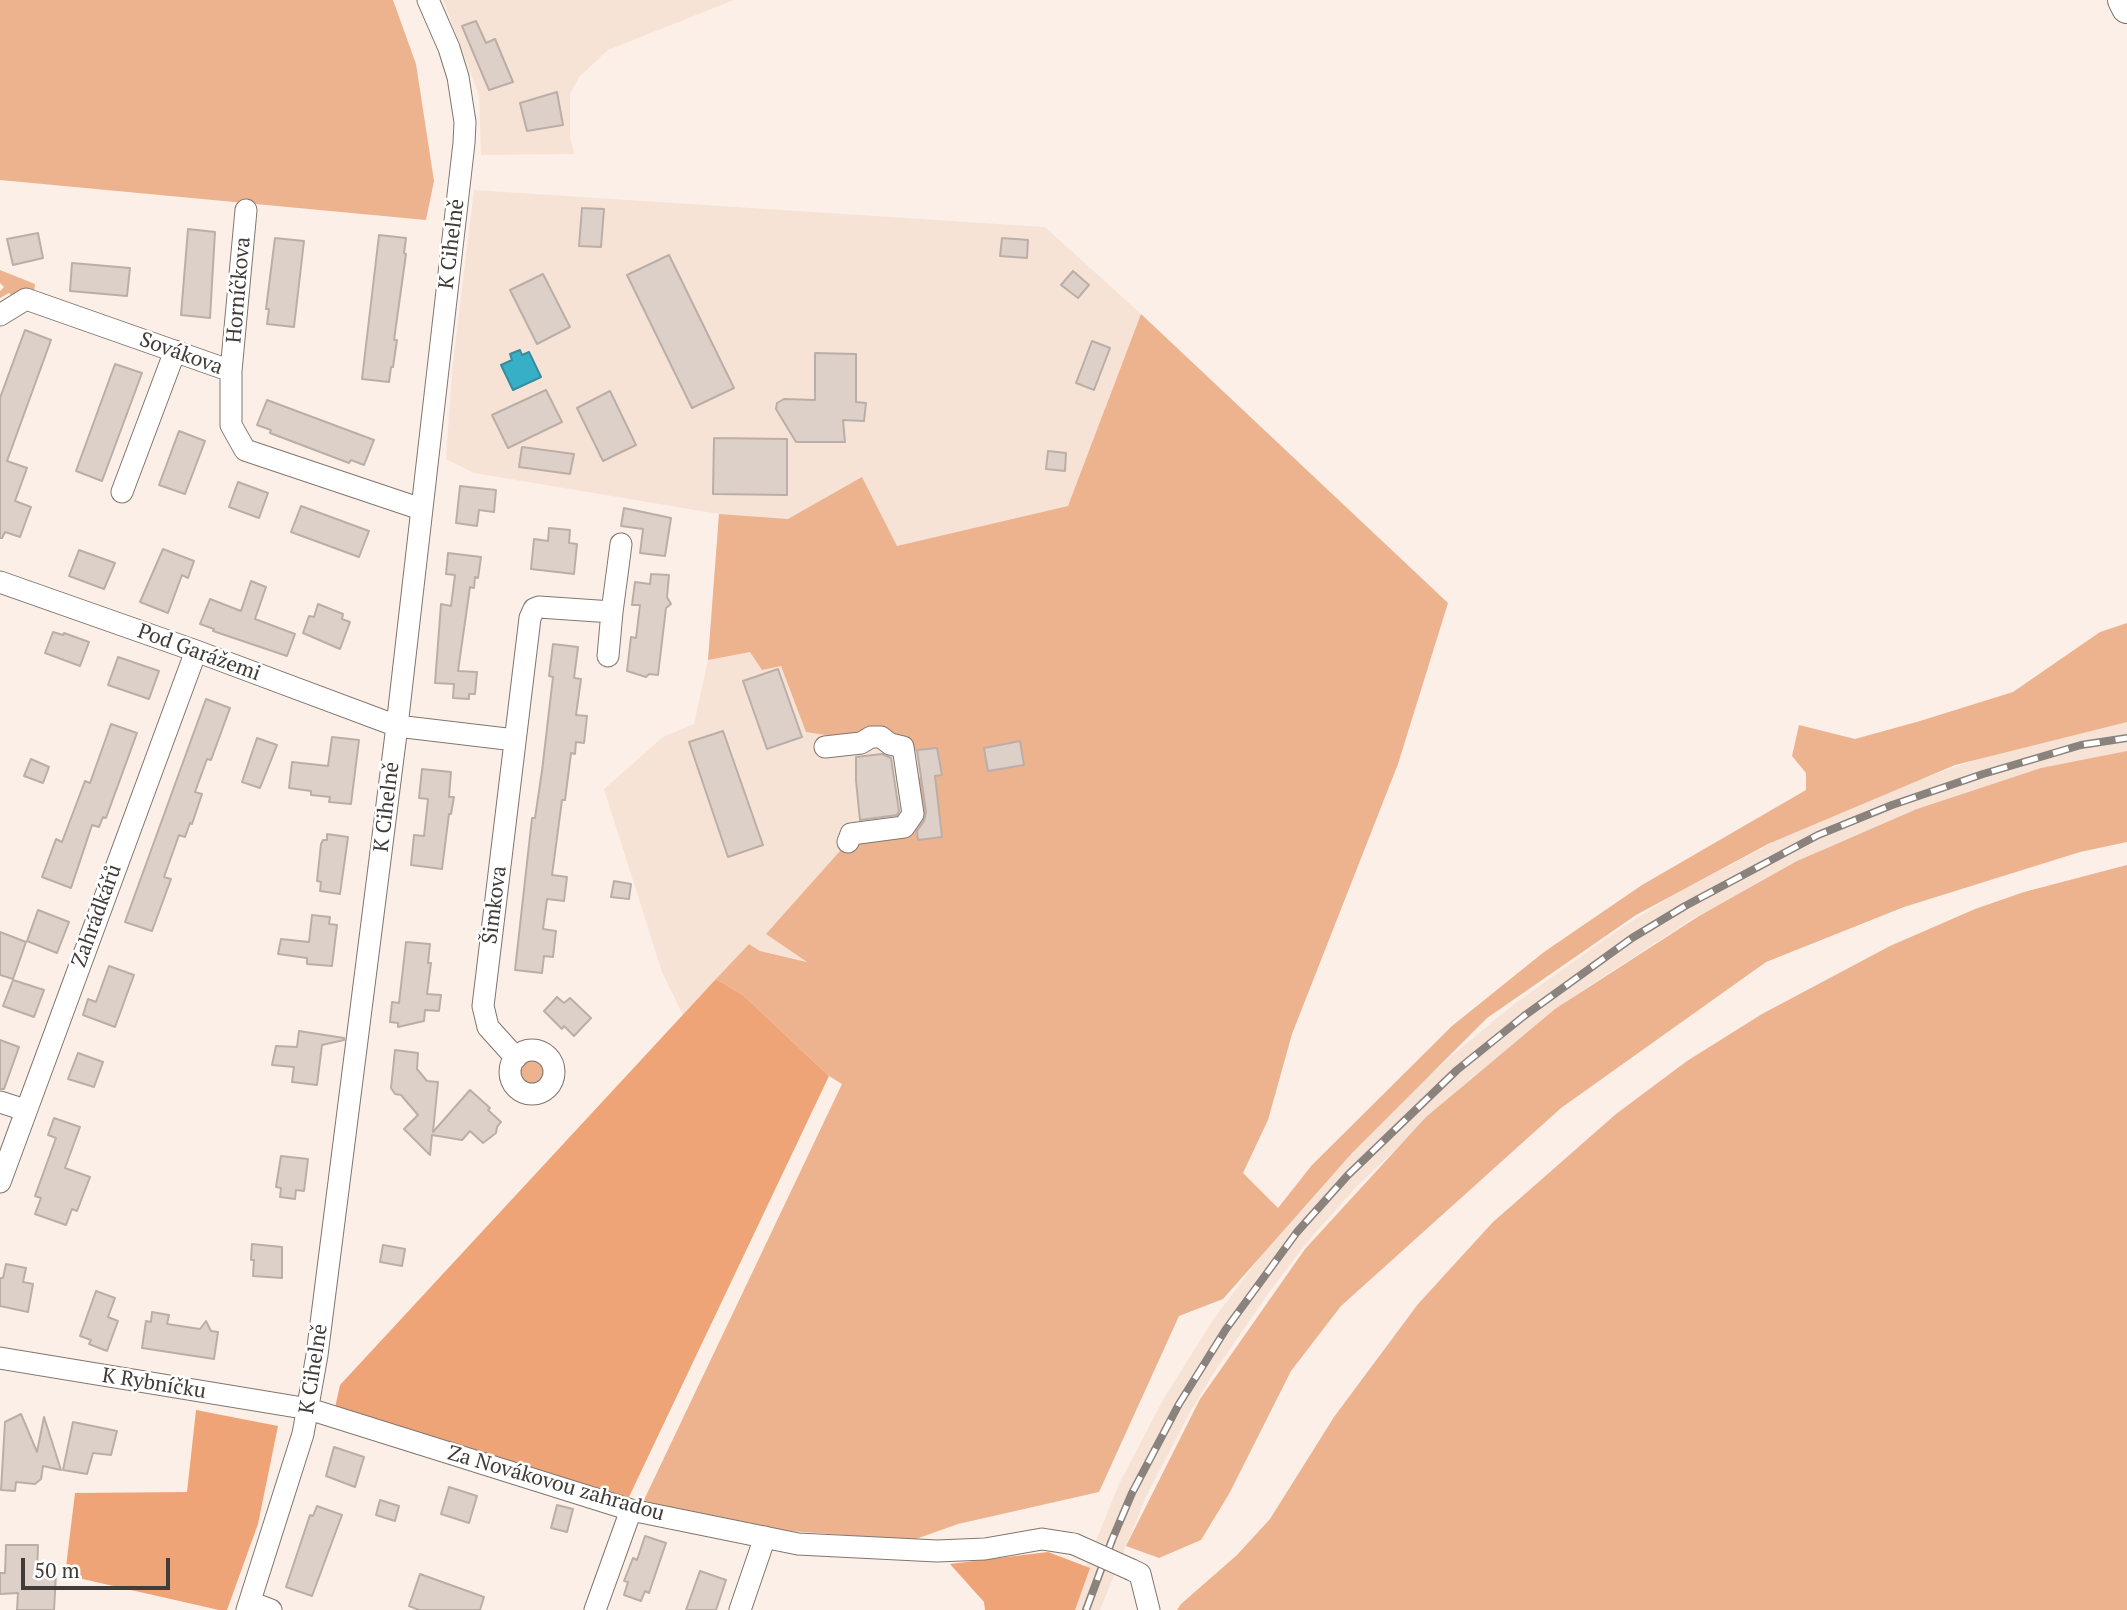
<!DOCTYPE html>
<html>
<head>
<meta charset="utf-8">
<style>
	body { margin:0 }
	#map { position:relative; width:2127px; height:1610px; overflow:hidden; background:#fcefe7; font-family:"PT Serif",serif }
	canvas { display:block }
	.scale { position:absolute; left:21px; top:1558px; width:149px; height:32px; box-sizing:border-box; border:4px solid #413c39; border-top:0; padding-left:9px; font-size:21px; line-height:24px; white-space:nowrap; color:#413c39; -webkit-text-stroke:5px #fff; paint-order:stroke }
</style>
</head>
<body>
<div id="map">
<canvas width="2127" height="1610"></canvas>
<div class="scale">50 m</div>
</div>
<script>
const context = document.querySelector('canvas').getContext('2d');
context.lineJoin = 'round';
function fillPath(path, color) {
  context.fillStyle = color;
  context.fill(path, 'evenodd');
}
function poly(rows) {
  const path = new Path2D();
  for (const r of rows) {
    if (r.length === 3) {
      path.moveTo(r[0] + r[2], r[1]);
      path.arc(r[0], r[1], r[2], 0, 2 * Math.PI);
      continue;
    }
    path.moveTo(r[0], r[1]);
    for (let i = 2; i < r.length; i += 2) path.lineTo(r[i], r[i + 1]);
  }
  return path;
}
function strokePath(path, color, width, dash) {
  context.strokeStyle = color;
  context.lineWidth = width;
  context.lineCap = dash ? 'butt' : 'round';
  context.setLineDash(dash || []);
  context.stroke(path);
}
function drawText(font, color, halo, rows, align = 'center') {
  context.font = font + ' "PT Serif",serif';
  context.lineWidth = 5;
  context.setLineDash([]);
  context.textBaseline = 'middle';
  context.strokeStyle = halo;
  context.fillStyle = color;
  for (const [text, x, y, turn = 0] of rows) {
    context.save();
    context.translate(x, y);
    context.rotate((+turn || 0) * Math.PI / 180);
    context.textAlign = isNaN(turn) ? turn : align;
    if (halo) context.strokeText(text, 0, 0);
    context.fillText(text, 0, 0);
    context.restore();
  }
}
fillPath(poly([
	[443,0,734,0,608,50,579,77,570,94,570,137,574,154,481,155,479,95],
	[474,190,1045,227,1141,314,1105,408,1123,727,939,1036,810,962,760,951,749,944,683,1015,662,972,604,789,663,737,694,724,708,660,719,514,474,473,446,459,452,371],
	[2127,722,2127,753,1897,819,1824,849,1692,919,1583,990,1467,1082,1358,1185,1308,1241,1270,1291,1215,1371,1190,1412,1146,1497,1100,1610,1068,1610,1119,1484,1164,1398,1213,1320,1286,1222,1389,1112,1448,1059,1514,1004,1624,926,1677,893,1812,822,1886,791,1978,759,2078,731]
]), '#f6e3d6');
fillPath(poly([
	[0,0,393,0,416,64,434,181,426,220,0,180],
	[0,270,35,284,34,293,12,296,9,293,0,298,0,291,4,287,0,283],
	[1141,314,1448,603,1398,764,1292,1034,1268,1120,1243,1173,1278,1208,1312,1165,1452,1026,1544,952,1642,885,1806,790,1806,773,1792,756,1799,725,1855,739,1920,721,2013,692,2100,632,2127,623,2127,722,1955,765,1768,844,1636,915,1487,1018,1352,1153,1223,1299,1179,1316,1099,1492,958,1524,913,1540,775,1530,643,1502,842,1084,829,1076,743,995,716,979,749,944,760,951,807,962,766,934,848,842,913,814,903,747,806,732,781,666,762,670,750,652,708,660,719,514,788,519,862,477,897,546,1068,506],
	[1020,742,1024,765,988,771,984,748],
	[937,748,942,775,917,778,914,751],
	[2127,751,2127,842,2080,852,1904,907,1766,962,1561,1108,1341,1306,1291,1371,1229,1494,1201,1540,1159,1558,1126,1546,1200,1399,1305,1249,1426,1117,1555,1009,1699,916,1797,861,1917,809,2041,768],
	[2127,865,2127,1610,1177,1610,1181,1604,1237,1555,1270,1519,1334,1417,1418,1304,1493,1222,1616,1114,1687,1061,1762,1014,1890,946,1975,909,2024,892],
	[532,1072,13]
]), '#edb38f');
fillPath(poly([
	[716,979,743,995,829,1076,628,1499,335,1408,340,1385],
	[196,1410,278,1426,258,1524,227,1610,219,1610,65,1575,75,1493,187,1492],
	[1048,1552,1090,1568,1075,1610,985,1610,984,1602,950,1564]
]), '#eea476');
const water = poly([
	[520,350,522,355,529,352,541,377,513,390,501,365,512,360,510,354,520,350]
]);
fillPath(water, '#37afc6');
strokePath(water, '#3a8c9c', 2);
const building = poly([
	[476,21,486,43,495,39,513,82,489,90,462,26,476,21],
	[557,92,563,125,527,131,520,103,557,92],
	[582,208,604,209,601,247,579,246,582,208],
	[188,229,215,232,210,318,181,315,188,229],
	[38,233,43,258,13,265,7,239,38,233],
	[379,235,406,238,404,253,406,254,394,340,397,340,393,367,391,367,389,382,362,379,379,235],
	[275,238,304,241,294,327,267,324,269,309,266,309,275,238],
	[1002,238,1028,240,1027,258,1000,256,1002,238],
	[669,255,734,388,692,408,627,275,669,255],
	[72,263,130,268,127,296,70,291,72,263],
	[1073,271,1089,285,1078,298,1061,285,1073,271],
	[543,274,570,327,537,344,510,290,543,274],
	[25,330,51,340,7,461,27,468,15,501,31,507,20,537,5,532,2,538,0,538,0,398,25,330],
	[1092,341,1110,348,1094,390,1076,383,1092,341],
	[815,353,856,354,856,402,866,403,864,421,843,420,845,442,796,442,776,409,777,403,784,399,815,400,815,353],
	[115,364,142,373,102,481,76,471,115,364],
	[546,390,562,422,508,448,492,415,546,390],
	[610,391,636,445,603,461,577,408,610,391],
	[267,400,374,440,364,465,351,460,349,463,270,433,271,430,257,425,267,400],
	[179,431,205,441,185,494,159,485,179,431],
	[714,438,787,439,787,495,713,494,714,438],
	[522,447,574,454,570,474,519,467,522,447],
	[1048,451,1066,453,1065,471,1046,469,1048,451],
	[238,482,268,493,259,518,229,507,238,482],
	[460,486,496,490,494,512,479,510,477,526,456,523,460,486],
	[301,506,369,531,359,557,291,532,301,506],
	[624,508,671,518,665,556,640,553,643,529,621,526,624,508],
	[549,528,570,530,569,543,577,544,574,574,531,569,534,539,548,541,549,528],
	[163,549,194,561,188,578,182,575,168,613,140,602,163,549],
	[79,550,115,563,104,589,69,576,79,550],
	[448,553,481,557,478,578,475,577,474,588,470,587,458,671,477,672,475,694,469,694,469,699,453,698,454,684,435,683,441,604,451,606,455,575,446,574,448,553],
	[651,574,669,575,667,597,671,604,666,608,658,675,649,674,646,677,627,671,631,637,636,638,640,605,632,605,635,582,650,584,651,574],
	[251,581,266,587,255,619,295,634,287,656,213,631,214,629,200,624,210,599,241,611,251,581],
	[318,604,343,614,342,619,350,622,340,649,303,633,309,616,314,617,318,604],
	[53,632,63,635,64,633,89,642,80,666,45,653,53,632],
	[553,644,578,647,574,678,581,679,576,715,587,716,584,743,576,742,575,754,571,753,565,800,562,800,552,875,567,877,564,901,547,899,543,929,556,931,553,957,544,956,542,973,515,970,532,818,535,818,542,771,553,677,549,676,553,644],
	[118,657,159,671,149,699,108,685,118,657],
	[778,669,802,737,767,749,743,681,778,669],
	[206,699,230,708,211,760,207,759,195,792,202,794,192,824,190,823,185,837,179,835,164,877,171,879,152,931,125,922,206,699],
	[111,724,137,733,106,818,103,817,99,827,92,825,71,888,42,877,56,839,62,842,85,781,90,783,111,724],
	[723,731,763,845,728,857,689,742,723,731],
	[332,737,359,740,351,804,329,802,330,797,311,795,311,791,289,788,292,762,328,766,332,737],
	[257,738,277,745,260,788,242,782,257,738],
	[1020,741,1024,765,988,771,984,748,1020,741],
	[937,748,942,775,935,776,942,837,918,840,917,831,924,821,926,812,917,750,937,748],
	[882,754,891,758,899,811,897,815,860,820,856,781,856,757,882,754],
	[31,759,49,767,43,783,24,776,31,759],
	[422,769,451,772,449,797,454,797,451,814,449,814,442,869,411,865,414,835,424,836,428,799,419,798,422,769],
	[327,834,348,837,340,894,320,891,321,882,317,881,321,844,323,840,327,840,327,834],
	[614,881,631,884,629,899,611,897,614,881],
	[38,910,69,922,57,953,27,941,38,910],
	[312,915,330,917,329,924,337,925,332,966,307,964,307,958,278,954,281,939,309,942,312,915],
	[0,932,26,942,13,979,0,975,0,932],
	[406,942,430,944,428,963,431,963,427,994,441,995,439,1011,425,1010,424,1021,398,1027,398,1023,390,1022,392,1002,399,1003,406,942],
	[109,966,134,975,115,1027,83,1015,88,999,96,1002,109,966],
	[13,980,44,990,34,1017,3,1006,13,980],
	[557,997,564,1003,570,998,591,1018,574,1036,564,1026,562,1029,544,1011,557,997],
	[299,1031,344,1038,344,1040,322,1045,317,1085,292,1082,294,1067,272,1065,276,1046,297,1047,299,1031],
	[0,1040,19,1047,4,1089,0,1089,0,1040],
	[395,1050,418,1053,417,1069,427,1081,438,1082,433,1132,470,1090,490,1108,488,1110,501,1122,497,1127,496,1133,483,1143,470,1131,462,1140,432,1135,430,1155,404,1129,418,1115,401,1095,395,1094,391,1088,395,1050],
	[78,1053,103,1062,94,1087,68,1079,78,1053],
	[54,1118,80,1127,65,1168,90,1177,77,1211,72,1209,66,1225,35,1214,41,1198,35,1196,56,1138,48,1135,54,1118],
	[281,1156,308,1159,304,1191,296,1190,295,1199,280,1197,281,1188,276,1187,281,1156],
	[252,1244,282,1247,282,1278,253,1276,254,1260,251,1260,252,1244],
	[383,1245,405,1249,402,1266,380,1262,383,1245],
	[6,1264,26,1268,23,1282,33,1284,28,1312,0,1306,0,1278,3,1278,6,1264],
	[96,1291,115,1298,108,1317,118,1321,107,1351,89,1344,91,1340,80,1336,96,1291],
	[152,1312,169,1315,167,1324,200,1329,206,1321,211,1331,218,1332,214,1359,142,1348,146,1321,151,1322,152,1312],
	[21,1414,37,1452,44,1417,61,1470,43,1466,41,1479,35,1484,16,1482,15,1491,1,1490,5,1422,21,1414],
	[73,1422,117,1431,111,1455,93,1453,87,1474,63,1470,73,1422],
	[334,1447,364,1457,355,1487,326,1476,334,1447],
	[449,1487,477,1496,469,1523,441,1514,449,1487],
	[380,1500,399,1506,395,1521,376,1515,380,1500],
	[557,1505,573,1509,567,1532,551,1528,557,1505],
	[317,1506,342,1515,312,1596,286,1587,310,1515,313,1516,317,1506],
	[645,1536,666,1543,649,1593,645,1591,641,1601,624,1595,628,1582,624,1581,633,1558,637,1560,645,1536],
	[6,1545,38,1545,37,1573,56,1574,54,1610,17,1610,18,1593,0,1594,0,1573,5,1573,6,1545],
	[700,1571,726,1580,716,1610,686,1610,700,1571],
	[420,1574,484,1597,480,1610,419,1610,409,1606,420,1574]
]);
fillPath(building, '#ddd0c9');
strokePath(building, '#bbaea7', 2);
const minor = poly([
	[0,315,26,299,231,371,231,425,245,450,421,509],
	[231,371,246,210],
	[122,492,175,351],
	[0,582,196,651,397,726,515,740],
	[608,656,612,612],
	[825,747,861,743,871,737,881,737,890,744,903,747,913,814,904,827,851,834,848,842],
	[532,1072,22],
	[516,1058,488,1027,483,1006,530,618,534,609,539,607,612,612,621,544],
	[0,1102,25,1110],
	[0,1182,196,651],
	[0,1358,309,1409,631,1510,798,1544,937,1551,985,1549,1042,1539,1074,1544],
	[1132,1570,1140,1574,1149,1610],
	[250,1602,271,1610],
	[247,1610,303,1434,317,1355,397,726,464,143,465,122,458,77,449,48,428,0],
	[595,1610,631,1510],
	[740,1610,765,1537]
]);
const highway = poly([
	[2123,0,2127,8]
]);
strokePath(minor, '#81766f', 23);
strokePath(highway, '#81766f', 32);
strokePath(minor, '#fff', 21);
strokePath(highway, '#fff', 30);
const rail = poly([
	[1086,1610,1112,1540,1132,1493,1179,1404,1226,1329,1297,1232,1348,1175,1457,1070,1524,1016,1632,938,1685,906,1818,835,1892,805,1983,774,2081,745,2127,738]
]);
strokePath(rail, '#8a827d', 8);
strokePath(rail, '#fff', 5, [16]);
const minorBridge = poly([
	[1074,1544,1132,1570]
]);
strokePath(minorBridge, '#81766f', 23, []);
strokePath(minorBridge, '#fff', 21);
drawText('21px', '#413c39', '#fff', [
	["K Cihelně",452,244,-83],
	["Horníčkova",239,290,-85],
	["Sovákova",181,354,20],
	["Pod Garážemi",199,653,20],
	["K Cihelně",387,807,-83],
	["Šimkova",495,905,-83],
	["Zahrádkářů",97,916,-70],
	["K Cihelně",314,1369,-81],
	["K Rybníčku",154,1384,9],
	["Za Novákovou zahradou",556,1484,16]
]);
</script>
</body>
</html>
